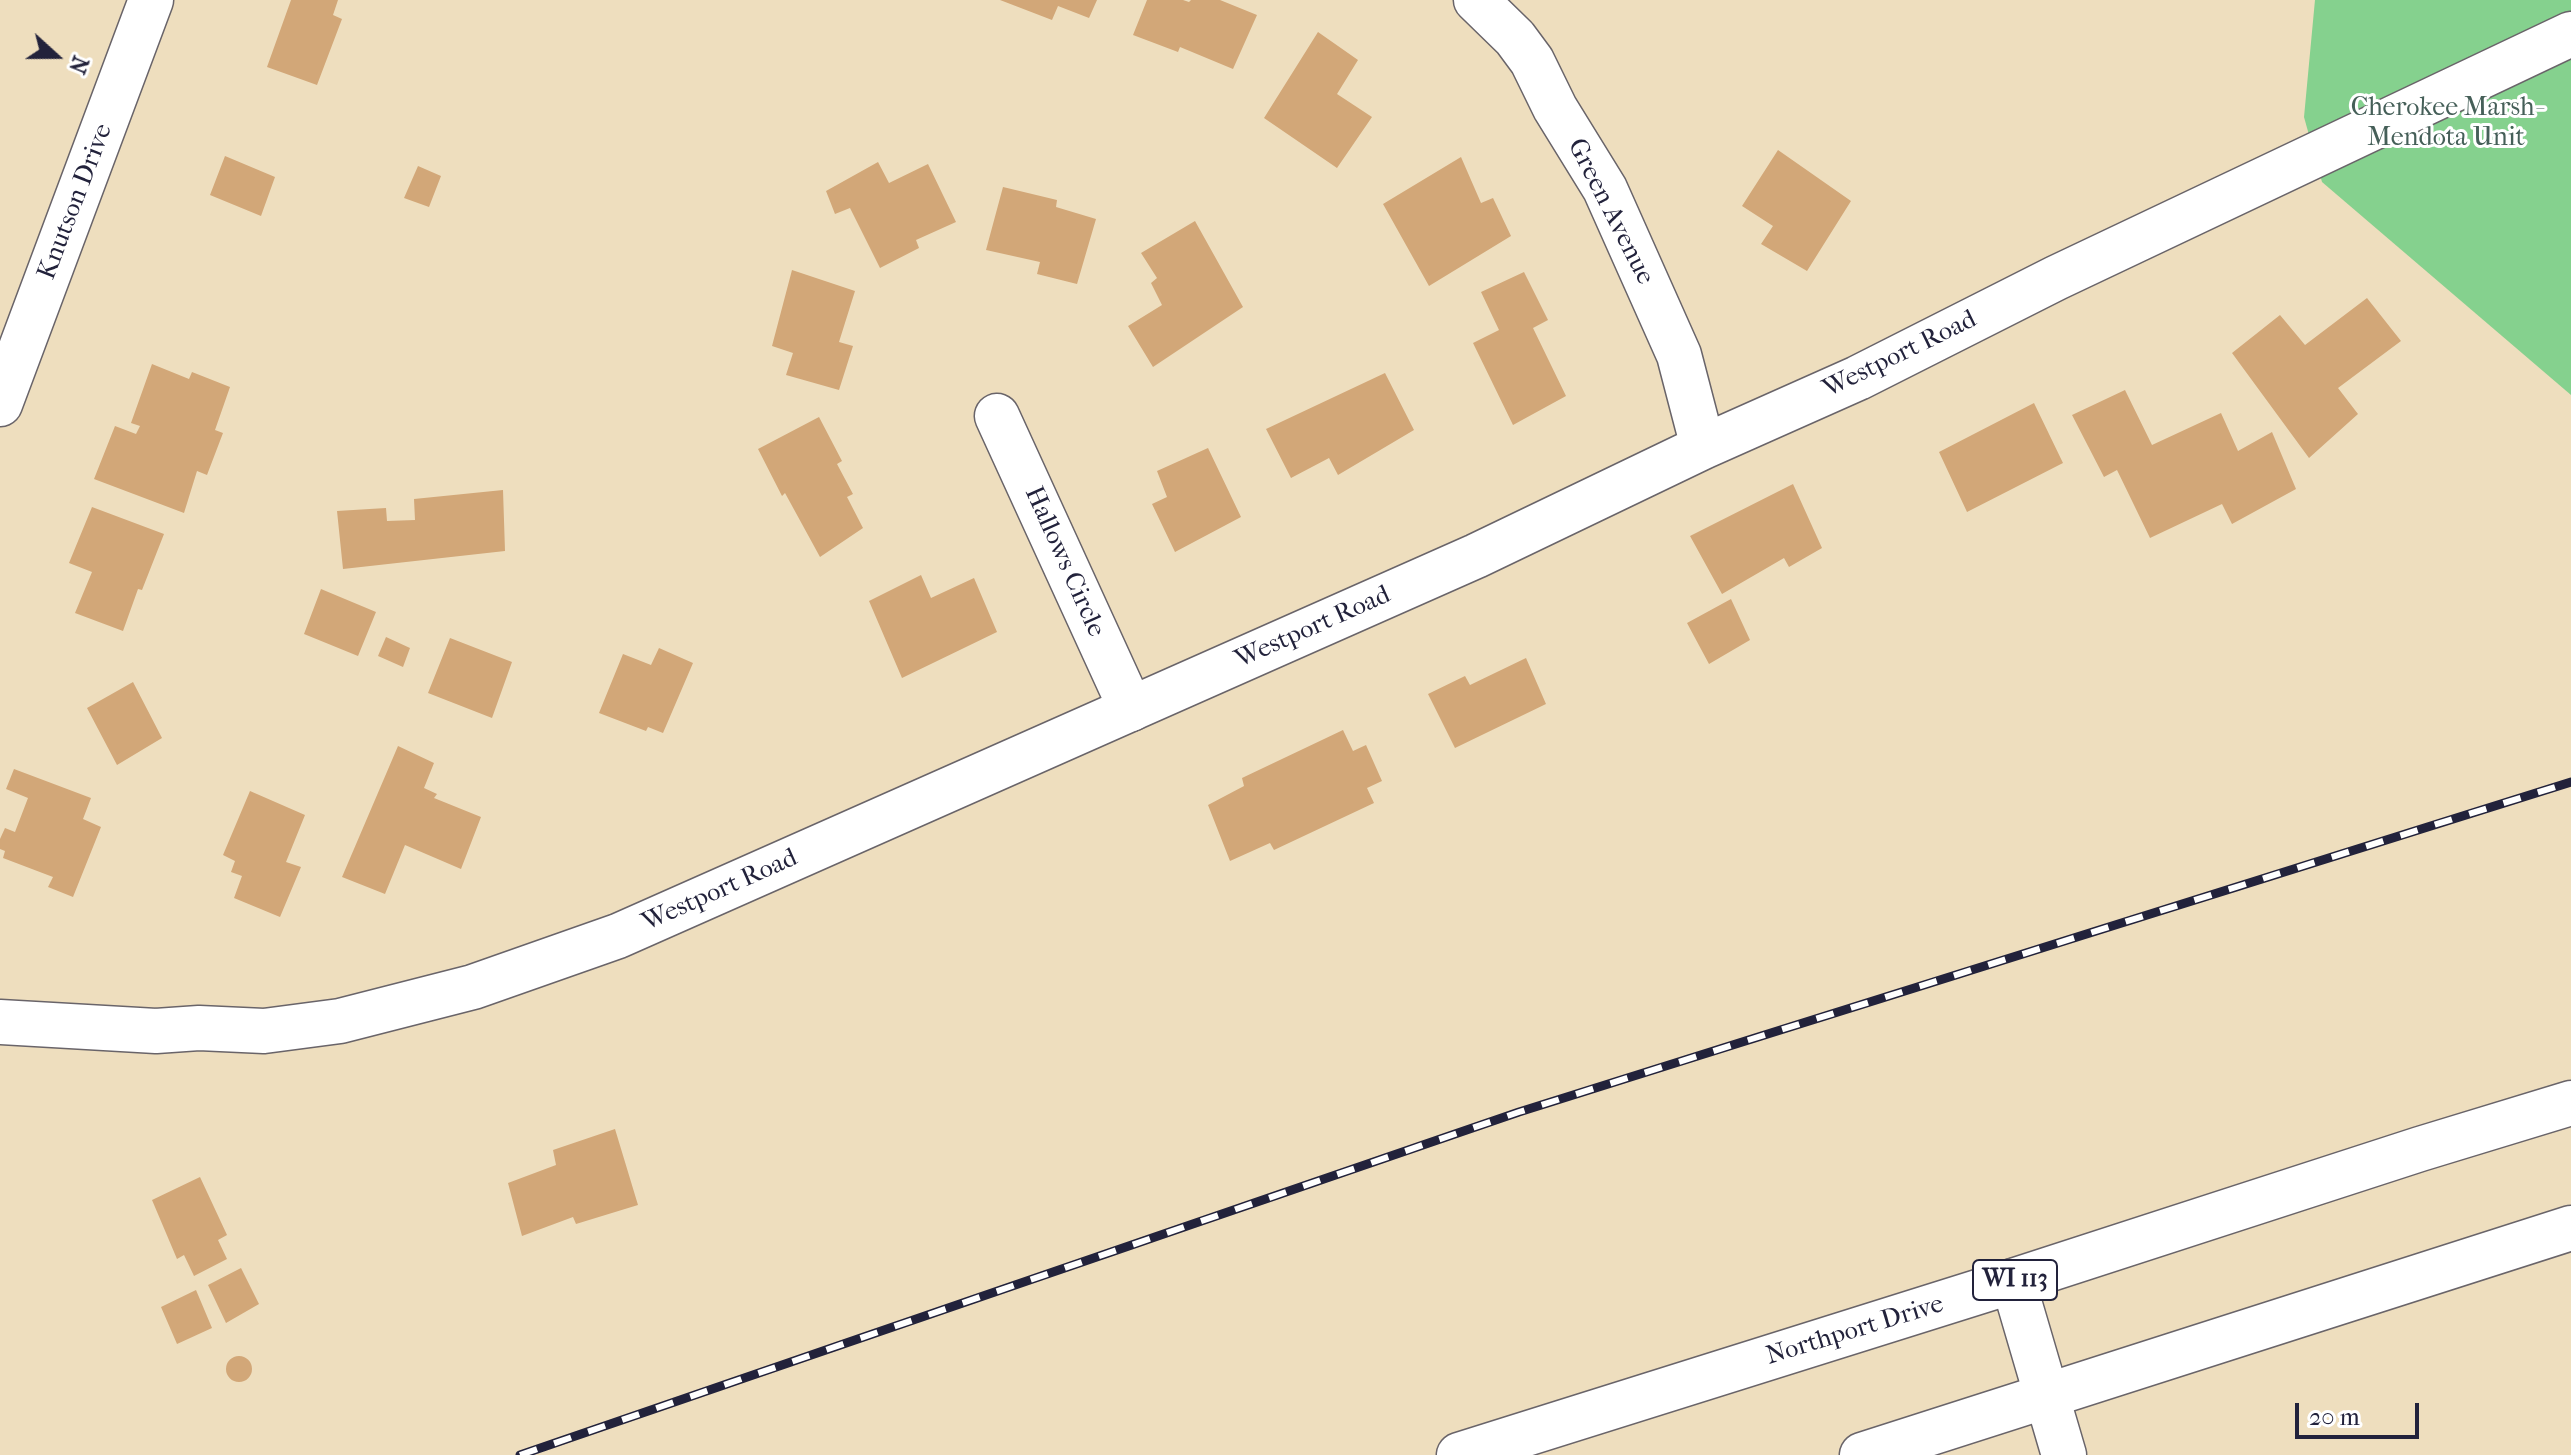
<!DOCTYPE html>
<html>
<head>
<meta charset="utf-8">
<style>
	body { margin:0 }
	#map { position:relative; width:2571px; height:1455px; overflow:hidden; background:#eedebe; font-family:"IM FELL French Canon",serif }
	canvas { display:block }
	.north { position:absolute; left:16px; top:16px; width:80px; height:80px; -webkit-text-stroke:6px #fff; paint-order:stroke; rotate:111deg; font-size:22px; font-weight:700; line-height:32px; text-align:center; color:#22223b }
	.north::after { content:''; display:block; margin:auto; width:28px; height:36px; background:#22223b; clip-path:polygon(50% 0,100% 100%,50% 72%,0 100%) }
	.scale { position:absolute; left:2295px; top:1403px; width:124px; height:36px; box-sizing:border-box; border:4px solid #22223b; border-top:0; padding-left:10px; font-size:24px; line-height:28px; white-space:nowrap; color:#22223b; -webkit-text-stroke:6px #fff; paint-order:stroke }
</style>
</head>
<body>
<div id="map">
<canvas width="2571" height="1455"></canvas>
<div class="north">N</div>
<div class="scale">20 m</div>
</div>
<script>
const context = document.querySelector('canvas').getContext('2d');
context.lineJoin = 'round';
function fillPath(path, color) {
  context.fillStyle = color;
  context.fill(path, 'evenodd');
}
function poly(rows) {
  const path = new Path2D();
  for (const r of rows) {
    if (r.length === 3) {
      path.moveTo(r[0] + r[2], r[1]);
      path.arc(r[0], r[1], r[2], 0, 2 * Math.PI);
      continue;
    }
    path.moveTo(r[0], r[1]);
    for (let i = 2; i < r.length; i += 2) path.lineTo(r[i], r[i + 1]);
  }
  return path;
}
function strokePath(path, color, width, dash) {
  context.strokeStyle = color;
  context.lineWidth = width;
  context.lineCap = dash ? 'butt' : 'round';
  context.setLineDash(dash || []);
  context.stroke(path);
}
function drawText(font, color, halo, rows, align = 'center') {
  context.font = font + ' "IM FELL French Canon",serif';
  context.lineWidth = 6;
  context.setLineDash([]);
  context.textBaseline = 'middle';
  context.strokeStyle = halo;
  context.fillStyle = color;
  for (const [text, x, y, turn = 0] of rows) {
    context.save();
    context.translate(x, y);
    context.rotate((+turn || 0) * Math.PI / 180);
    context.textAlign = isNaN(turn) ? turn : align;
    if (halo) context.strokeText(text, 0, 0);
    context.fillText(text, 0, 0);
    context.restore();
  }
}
fillPath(poly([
	[2315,0,2571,0,2571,395,2322,182,2304,117]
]), '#85d18e');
fillPath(poly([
	[291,0,338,0,333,15,342,19,317,85,267,67],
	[1000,0,1097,0,1089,18,1058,6,1052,20],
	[1147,0,1183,0,1189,2,1191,0,1220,0,1257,15,1233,69,1180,47,1178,52,1133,35],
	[1318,32,1358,60,1337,94,1372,117,1337,168,1264,118],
	[1778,150,1851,201,1807,271,1761,244,1773,226,1742,206],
	[225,156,275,177,261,216,210,195],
	[1461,157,1481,203,1493,198,1511,236,1429,286,1383,204],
	[878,162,889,183,928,164,956,222,916,240,919,248,880,268,850,208,835,214,826,191],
	[418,166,441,176,429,207,404,198],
	[1003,187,1057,200,1056,207,1096,219,1077,284,1037,274,1040,262,986,250],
	[1195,221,1243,307,1153,367,1128,326,1162,305,1151,283,1157,278,1141,253],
	[792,270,855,291,839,342,853,346,839,390,786,375,793,353,772,346],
	[1524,272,1548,320,1533,328,1566,396,1513,425,1473,343,1499,330,1481,292],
	[2367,298,2401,341,2338,388,2358,414,2309,458,2232,353,2280,315,2305,345],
	[152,364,189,379,192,372,230,387,215,430,223,433,207,475,197,471,184,513,94,479,115,426,136,434,140,426,131,423],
	[1385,373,1414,430,1338,475,1329,458,1291,478,1266,429],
	[2125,390,2152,445,2221,413,2238,451,2272,432,2296,489,2232,524,2222,504,2150,538,2117,470,2104,477,2072,415],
	[2034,403,2063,463,1967,512,1939,452],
	[819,417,842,461,837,464,853,494,847,497,863,528,820,557,785,493,782,496,758,449],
	[1208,448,1241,517,1175,552,1152,504,1167,497,1157,471],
	[1793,484,1822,548,1789,567,1784,558,1722,594,1690,536],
	[503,490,505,551,343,569,337,511,386,508,387,521,415,520,414,499],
	[92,507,164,534,142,590,138,589,123,631,75,613,92,572,69,563],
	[921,575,931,598,974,578,997,632,902,678,869,601],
	[321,589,376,612,358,656,304,634],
	[1731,599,1750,640,1709,664,1687,623],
	[386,637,410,648,403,667,378,656],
	[450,638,512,662,492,718,428,693],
	[659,648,693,663,663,733,648,727,646,731,599,713,623,654,651,665],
	[1526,658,1546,704,1455,748,1428,694,1465,676,1470,685],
	[133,682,162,738,117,765,87,708],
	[1343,730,1353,751,1366,745,1382,781,1367,788,1374,803,1274,850,1270,843,1230,861,1208,805,1244,786,1242,778],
	[398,746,434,763,424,788,437,794,434,798,481,817,461,869,405,845,385,894,342,877],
	[14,769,91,798,83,819,101,827,73,897,48,887,53,877,3,858,5,851,0,849,0,839,5,828,15,832,28,798,6,789],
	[250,791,305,815,286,862,301,867,280,917,234,898,242,876,231,872,235,861,223,855],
	[615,1129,638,1205,576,1224,573,1217,522,1236,508,1183,556,1165,553,1150],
	[200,1177,227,1235,218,1240,227,1259,194,1276,184,1255,177,1259,152,1200],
	[241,1268,259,1304,226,1323,208,1285],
	[196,1290,212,1328,177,1344,161,1307],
	[239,1369,13]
]), '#d2a778');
const minor = poly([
	[0,404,151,0],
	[997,416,1131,709],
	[2013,1281,2064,1455]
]);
const tertiary = poly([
	[1476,0,1515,38,1532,61,1555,108,1605,189,1679,355,1703,447],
	[0,1022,156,1031,199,1028,264,1031,340,1021,473,987,618,936,1476,556,1703,447,1858,378,2056,278,2571,34]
]);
const primary = poly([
	[1459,1455,2013,1281,2420,1149,2571,1103],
	[1862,1455,2571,1228]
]);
strokePath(minor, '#696469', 47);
strokePath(tertiary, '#696469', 47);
strokePath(primary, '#696469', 47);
strokePath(minor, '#fff', 44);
strokePath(tertiary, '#fff', 44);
strokePath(primary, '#fff', 44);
const rail = poly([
	[520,1455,1519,1112,2571,782]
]);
strokePath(rail, '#22223b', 9);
strokePath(rail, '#fff', 6, [18]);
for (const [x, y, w] of [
	[2015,1280,84]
]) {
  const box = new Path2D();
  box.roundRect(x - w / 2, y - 20, w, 40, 6);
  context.fillStyle = '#fff';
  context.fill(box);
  strokePath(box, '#22223b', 2);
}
drawText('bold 24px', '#22223b', null, [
	["WI 113",2015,1280]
]);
drawText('26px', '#455f58', '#fff', [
	["Cherokee Marsh-",2446,109],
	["Mendota Unit",2446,139]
]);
drawText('26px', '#22223b', '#fff', [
	["Knutson Drive",76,202,-69],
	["Green Avenue",1610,212,63],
	["Westport Road",1900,355,-26],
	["Hallows Circle",1064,562,66],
	["Westport Road",1313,628,-24],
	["Westport Road",720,891,-24],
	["Northport Drive",1855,1331,-17]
]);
</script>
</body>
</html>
